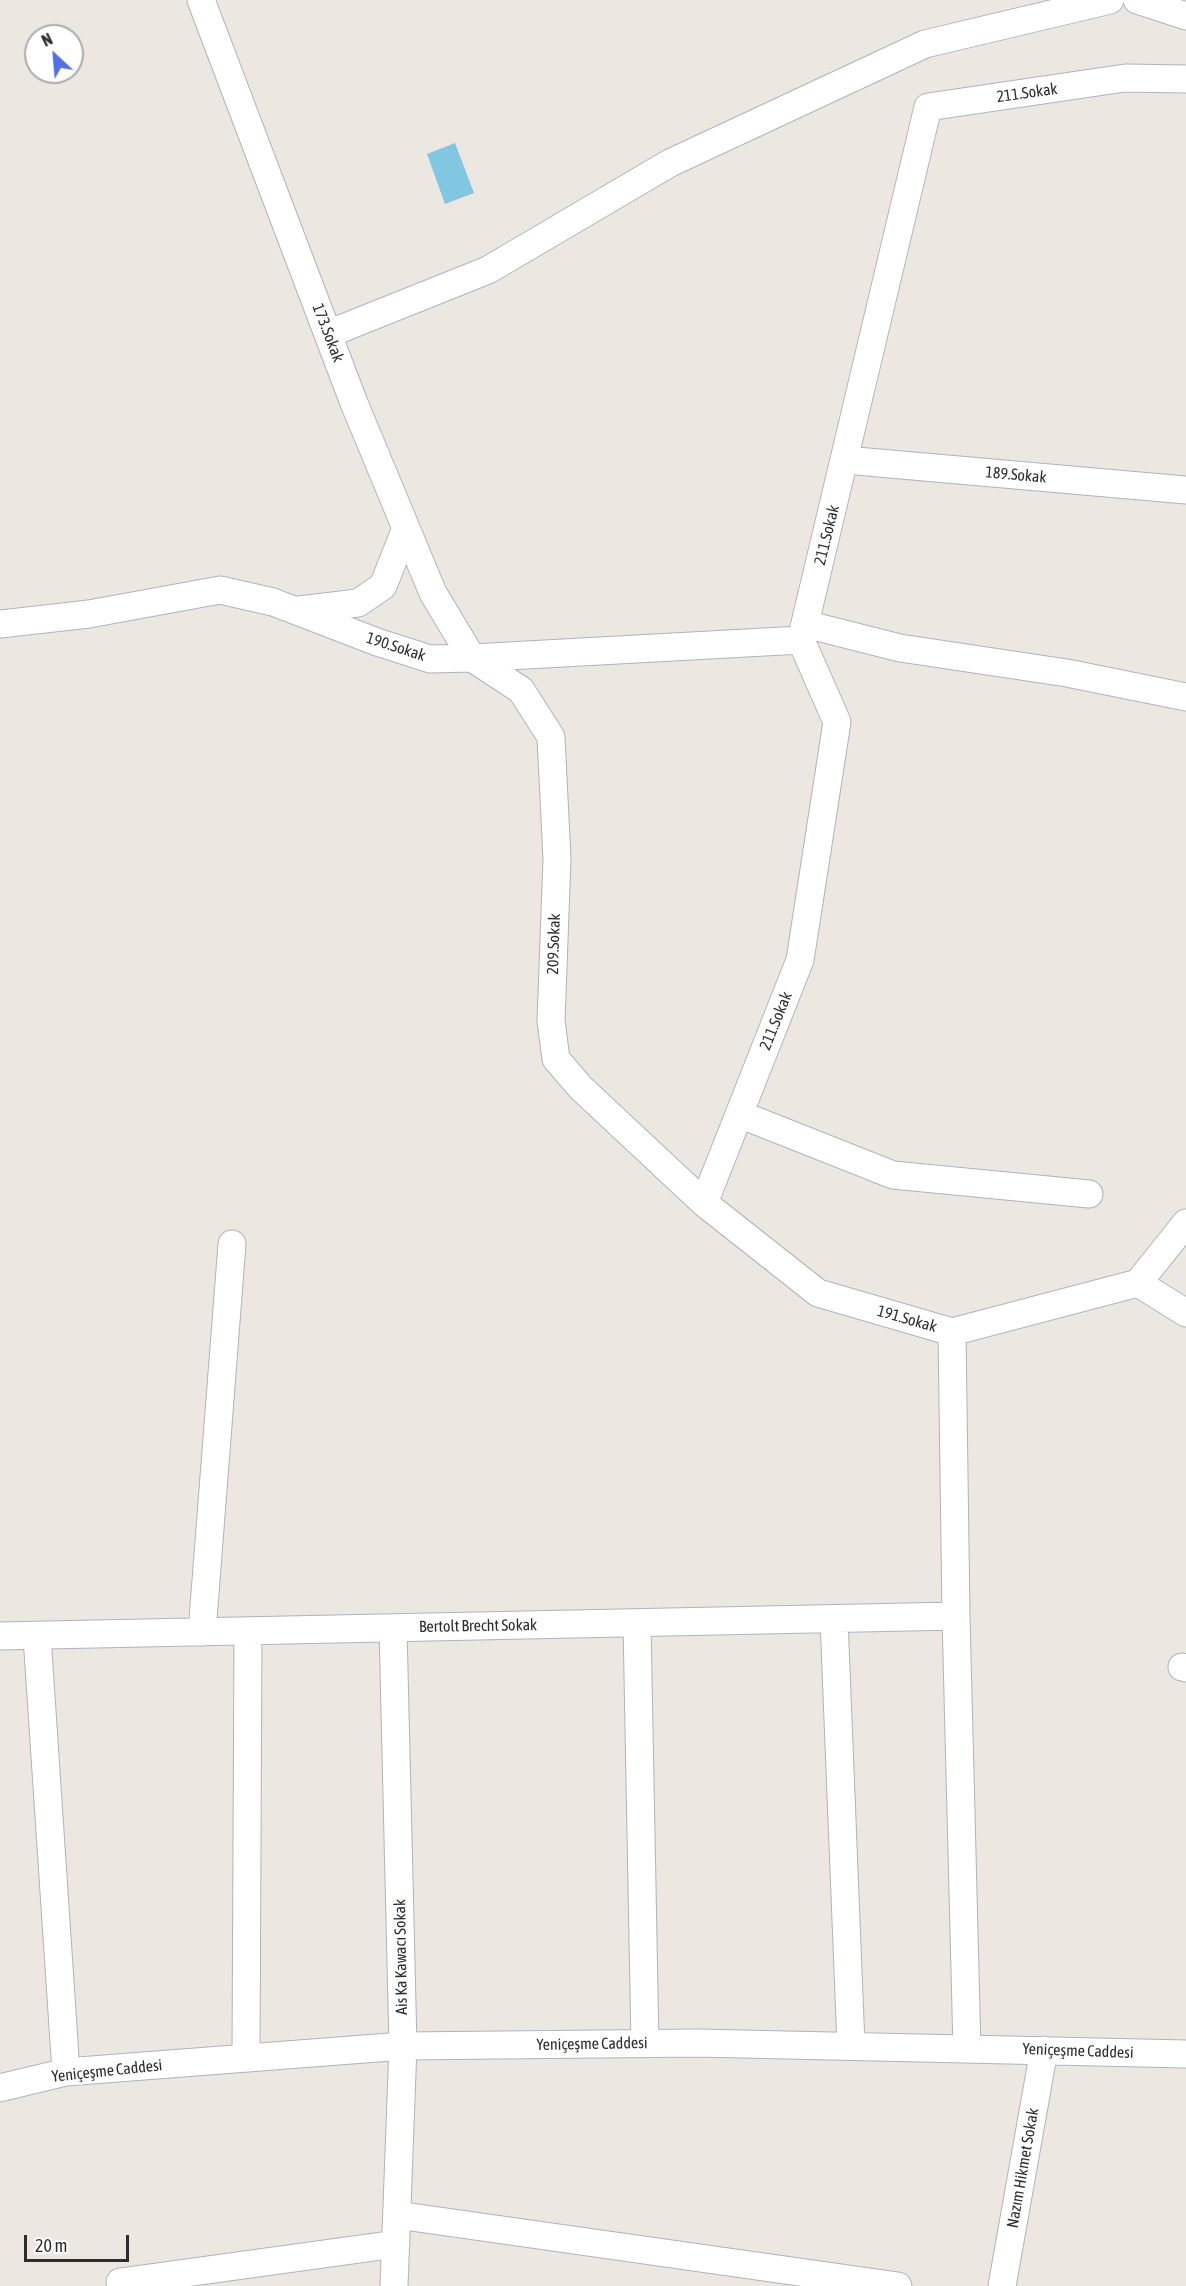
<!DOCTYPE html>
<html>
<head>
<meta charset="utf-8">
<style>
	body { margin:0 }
	#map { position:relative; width:1186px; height:2286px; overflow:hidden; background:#ece7e1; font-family:"Asap Condensed",sans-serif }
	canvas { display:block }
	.north { position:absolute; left:24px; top:24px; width:60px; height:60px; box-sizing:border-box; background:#fff; border:2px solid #ababab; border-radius:50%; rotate:334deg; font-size:16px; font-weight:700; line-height:24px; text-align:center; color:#2d2d2d }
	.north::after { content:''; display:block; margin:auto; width:21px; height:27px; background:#546ee6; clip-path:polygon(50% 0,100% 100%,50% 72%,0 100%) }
	.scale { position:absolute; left:24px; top:2235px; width:105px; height:27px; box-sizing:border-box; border:3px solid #2d2d2d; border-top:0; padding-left:8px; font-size:18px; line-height:21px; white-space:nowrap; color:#2d2d2d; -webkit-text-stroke:4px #fff; paint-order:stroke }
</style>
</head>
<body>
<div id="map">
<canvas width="1186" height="2286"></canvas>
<div class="north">N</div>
<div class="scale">20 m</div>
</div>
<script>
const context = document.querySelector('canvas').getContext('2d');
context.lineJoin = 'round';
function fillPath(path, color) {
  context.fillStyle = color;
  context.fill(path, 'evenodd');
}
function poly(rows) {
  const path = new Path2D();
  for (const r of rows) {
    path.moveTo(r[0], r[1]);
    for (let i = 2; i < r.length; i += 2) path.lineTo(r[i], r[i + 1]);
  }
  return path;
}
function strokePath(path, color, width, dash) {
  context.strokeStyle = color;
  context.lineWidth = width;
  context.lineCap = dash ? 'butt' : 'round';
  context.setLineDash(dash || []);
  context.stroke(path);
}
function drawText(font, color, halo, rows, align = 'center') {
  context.font = font + ' "Asap Condensed",sans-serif';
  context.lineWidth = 4.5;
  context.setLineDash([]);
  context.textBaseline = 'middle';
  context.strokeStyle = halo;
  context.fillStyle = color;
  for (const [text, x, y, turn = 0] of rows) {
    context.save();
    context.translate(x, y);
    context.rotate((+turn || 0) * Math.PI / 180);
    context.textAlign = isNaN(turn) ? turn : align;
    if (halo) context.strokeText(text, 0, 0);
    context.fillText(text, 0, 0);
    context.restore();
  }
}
fillPath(poly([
	[455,143,474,193,445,204,427,154]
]), '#81c7e2');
const minor = poly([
	[201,0,354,403,433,593,472,658,521,690,551,737,557,859,551,1021,556,1059,581,1088,704,1203,818,1293,952,1332,1138,1283],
	[1137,0,1186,16],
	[328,334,488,270,670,163,925,44,1110,0],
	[845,460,1186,490],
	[299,610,358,603,383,586,406,528],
	[0,624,89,614,220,590,273,602,377,642,430,659,472,658,801,640],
	[805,624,900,648,1067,673,1186,697],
	[739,1114,893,1175,1089,1194],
	[704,1203,800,960,837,722,801,640,928,107,1125,78,1186,79],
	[1138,1283,1186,1223],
	[1138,1283,1186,1313],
	[952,1332,956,1616,967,2049],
	[834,1619,851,2046],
	[637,1623,645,2044],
	[393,1628,403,2046,394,2286],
	[202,1632,232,1244],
	[0,1636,956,1616],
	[37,1636,66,2072],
	[1182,1667,1186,1668],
	[246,2058,248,1631],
	[0,2088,66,2072,403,2046,698,2043,1186,2054],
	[397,2215,898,2286],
	[120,2282,396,2244],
	[1002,2286,1044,2050]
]);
strokePath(minor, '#b1b3bb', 29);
strokePath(minor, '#fff', 27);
drawText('16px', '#2d2d2d', '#fff', [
	["211.Sokak",1027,93,-8],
	["173.Sokak",328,333,69],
	["189.Sokak",1016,475,5],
	["211.Sokak",827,535,-76],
	["190.Sokak",396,647,18],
	["209.Sokak",554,944,-88],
	["211.Sokak",776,1021,-68],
	["191.Sokak",907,1319,16],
	["Bertolt Brecht Sokak",478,1626,-1],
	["Ais Ka Kawacı Sokak",401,1957,-91],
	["Yeniçeşme Caddesi",592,2044,-1],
	["Yeniçeşme Caddesi",1078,2051,2],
	["Yeniçeşme Caddesi",107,2071,-6],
	["Nazım Hikmet Sokak",1023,2168,-80]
]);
</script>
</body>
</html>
